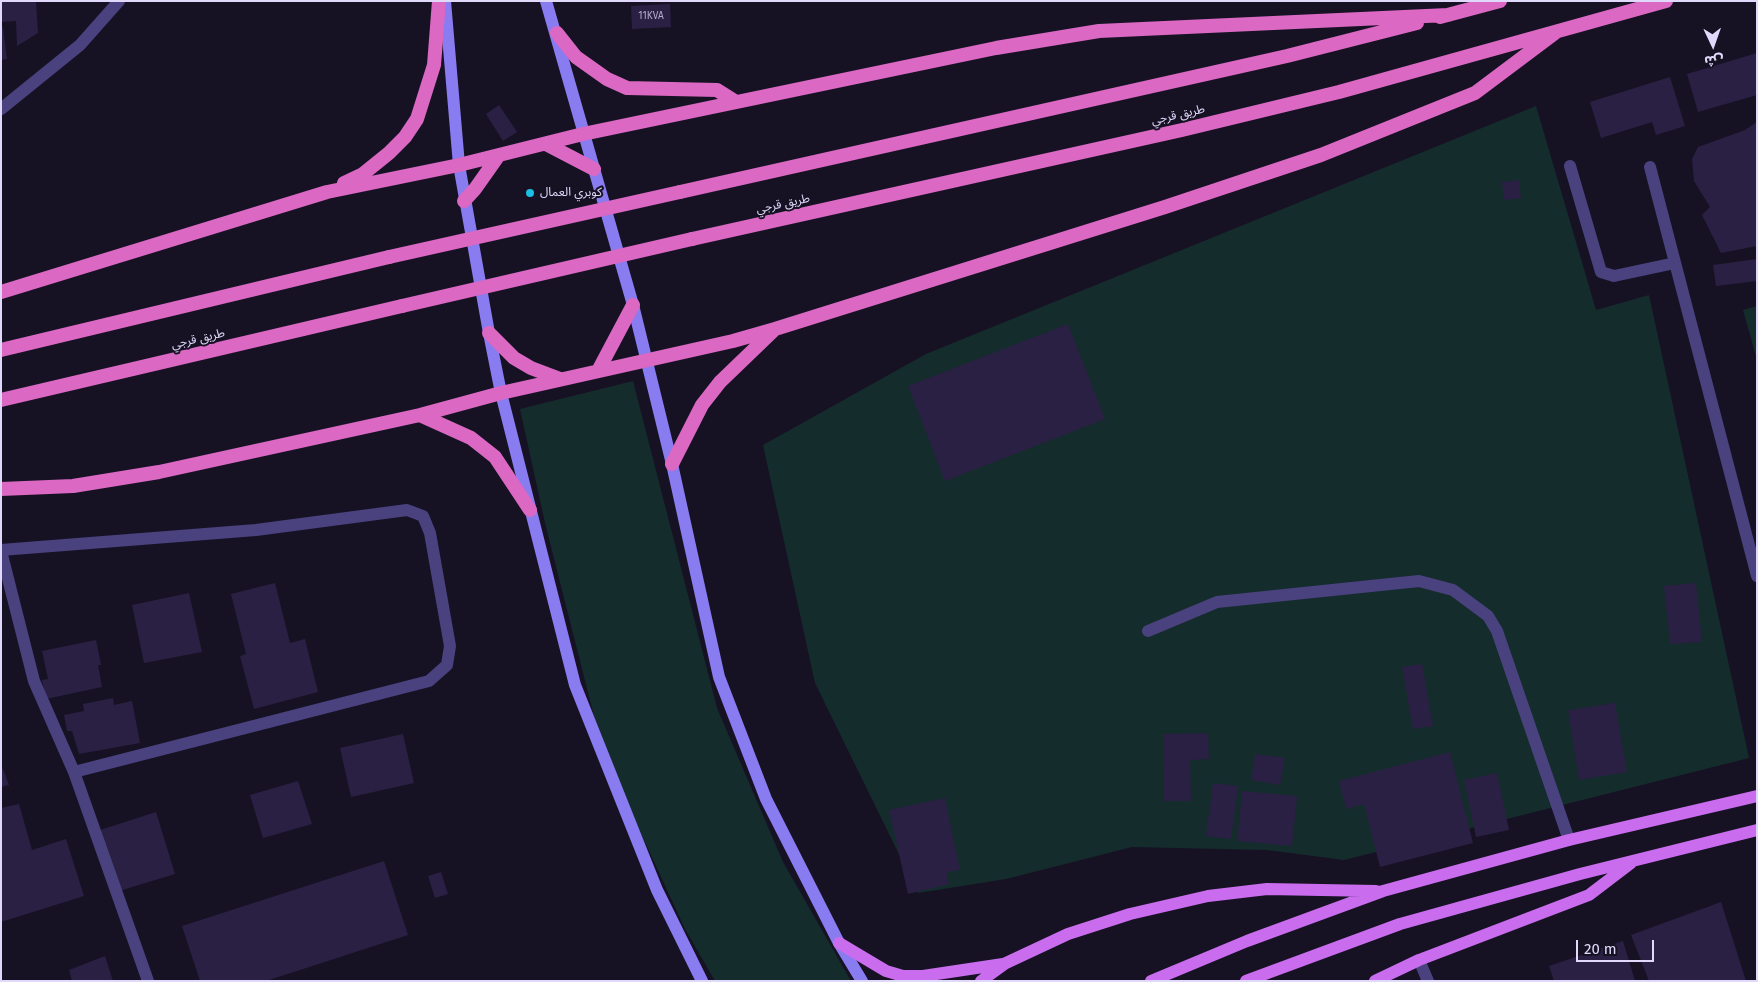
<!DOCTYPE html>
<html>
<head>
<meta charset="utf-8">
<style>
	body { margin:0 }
	#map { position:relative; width:1758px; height:982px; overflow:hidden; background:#161224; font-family:"Fira Sans","Noto Sans Arabic",sans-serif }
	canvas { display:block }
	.frame { position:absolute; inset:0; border:2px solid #e0d9fb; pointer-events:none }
	.north { position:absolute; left:1688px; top:20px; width:50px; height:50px; -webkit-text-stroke:4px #161224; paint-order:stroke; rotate:177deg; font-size:14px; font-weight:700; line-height:20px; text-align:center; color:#e0d9fb }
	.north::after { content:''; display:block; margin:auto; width:18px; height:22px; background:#e0d9fb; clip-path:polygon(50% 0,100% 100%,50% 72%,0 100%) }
	.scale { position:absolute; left:1576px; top:940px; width:78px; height:22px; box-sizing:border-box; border:2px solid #e0d9fb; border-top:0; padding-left:6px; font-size:15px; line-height:18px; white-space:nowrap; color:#e0d9fb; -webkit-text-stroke:4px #161224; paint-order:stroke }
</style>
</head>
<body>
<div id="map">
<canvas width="1758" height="982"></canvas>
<div class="frame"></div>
<div class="north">ش</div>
<div class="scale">20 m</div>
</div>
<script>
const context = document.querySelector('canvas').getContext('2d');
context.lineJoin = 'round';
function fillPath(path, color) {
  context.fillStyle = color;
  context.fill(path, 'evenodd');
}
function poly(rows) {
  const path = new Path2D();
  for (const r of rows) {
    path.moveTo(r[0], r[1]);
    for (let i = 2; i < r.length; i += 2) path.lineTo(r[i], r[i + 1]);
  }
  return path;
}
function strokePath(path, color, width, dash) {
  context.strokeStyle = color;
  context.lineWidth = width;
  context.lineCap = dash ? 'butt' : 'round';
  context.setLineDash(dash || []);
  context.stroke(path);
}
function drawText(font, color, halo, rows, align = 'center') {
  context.font = font + ' "Fira Sans","Noto Sans Arabic",sans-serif';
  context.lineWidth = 4;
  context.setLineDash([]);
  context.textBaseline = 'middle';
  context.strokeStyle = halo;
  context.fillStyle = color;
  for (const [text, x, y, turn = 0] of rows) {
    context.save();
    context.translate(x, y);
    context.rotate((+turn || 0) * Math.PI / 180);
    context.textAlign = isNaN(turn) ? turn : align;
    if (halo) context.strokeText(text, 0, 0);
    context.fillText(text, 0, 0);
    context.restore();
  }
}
fillPath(poly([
	[1536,106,1596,310,1649,295,1749,758,1344,860,1267,850,1132,847,1006,879,918,893,815,683,763,445,926,354],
	[1757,306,1757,360,1743,310],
	[633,381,717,708,783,862,851,981,715,981,685,929,638,827,594,716,545,523,520,409]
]), '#152c2d');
fillPath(poly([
	[1,1,36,1,38,33,17,46,16,21,1,22],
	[670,4,671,27,632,29,631,6],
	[1,27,3,27,7,59,1,60],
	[1757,53,1757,95,1698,112,1687,74],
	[1670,77,1685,126,1656,135,1652,122,1601,138,1590,102],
	[499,105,517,132,503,141,486,114],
	[1757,122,1757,246,1721,253,1702,215,1710,207,1694,181,1692,159,1698,147,1745,130],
	[1519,180,1521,198,1504,200,1502,182],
	[1757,259,1757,281,1716,286,1713,265],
	[1068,324,1105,419,945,481,908,386],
	[275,583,290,643,305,639,318,692,254,709,240,656,246,654,231,594],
	[1696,583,1702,642,1670,644,1664,586],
	[189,593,202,652,144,663,132,605],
	[96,640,101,665,98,665,102,687,46,699,42,680,48,679,42,651],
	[1422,664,1433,726,1413,729,1402,667],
	[113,698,114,705,132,701,140,743,79,754,72,731,67,731,64,715,84,711,83,704],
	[1615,703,1627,772,1579,780,1568,710],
	[1208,733,1209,759,1190,760,1191,801,1164,801,1163,734],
	[403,734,414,783,351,797,340,748],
	[1450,752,1473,843,1380,867,1364,804,1346,809,1339,781],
	[1255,754,1285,758,1280,785,1251,780],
	[3,769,9,785,1,787,1,770],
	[1497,773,1509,830,1476,837,1464,780],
	[298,781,312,824,263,838,250,795],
	[1213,783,1238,786,1231,839,1206,836],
	[1242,791,1297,796,1292,846,1237,841],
	[945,798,960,870,947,872,949,884,908,894,889,810],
	[19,804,32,850,66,839,84,896,1,922,1,808],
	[156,812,175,874,119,891,100,830],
	[384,861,408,935,266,981,200,981,182,926],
	[441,872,448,894,435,898,428,876],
	[1721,902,1746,981,1649,981,1631,935],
	[1623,941,1635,981,1554,981,1549,966],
	[105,956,113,981,72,981,69,970]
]), '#2a2043');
strokePath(poly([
	[1570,166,1601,272,1614,276,1675,263],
	[1650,167,1757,576],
	[1148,631,1217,602,1419,581,1453,590,1488,616,1497,631,1569,840]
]), '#4a427e', 12);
strokePath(poly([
	[1,550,256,530,407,510,423,516,430,533,450,646,447,665,429,681,74,772],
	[1,551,34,681,74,772,148,981],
	[1419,960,1428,981]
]), '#4a427e', 12);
strokePath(poly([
	[1,109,80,45,119,1]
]), '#4a427e', 12);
strokePath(poly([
	[445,1,459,165,489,333,501,393,575,685,657,890,702,981],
	[546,1,633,305,672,464,719,677,766,799,839,943,862,981]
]), '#897bf0', 12);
strokePath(poly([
	[839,943,886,971,903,976,923,976,1003,964],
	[981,981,1006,963,1068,934,1130,914,1208,896,1267,889,1376,891],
	[1151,981,1247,941,1383,891,1569,840,1757,796],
	[1246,981,1400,924,1580,874,1757,830],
	[1375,981,1419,960,1589,895,1631,863]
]), '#c96dee', 12);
strokePath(poly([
	[1440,17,1500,1],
	[557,33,576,57,607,79,627,88,717,90,736,102],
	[546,144,594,169],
	[344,183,363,174,389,153,405,137,417,119,434,65,439,1],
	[680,192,1287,56,1417,23],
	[464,201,475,189,499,155],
	[692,239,1182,130,1339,92,1666,1],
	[1,292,327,192,459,165,583,134,996,48,1099,31,1448,15],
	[489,333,514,358,531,368,560,379],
	[1,350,389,257],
	[598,371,633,305],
	[1,400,402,306],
	[420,415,471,438,495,457,530,510],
	[672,464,702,405,720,382,773,331],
	[1,489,73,486,159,472,420,415,501,393,733,341,775,329,1165,207,1321,155,1475,93,1555,33]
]), '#db68c3', 14);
strokePath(poly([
	[389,257,680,192],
	[402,306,692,239]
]), '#db68c3', 14);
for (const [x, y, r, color] of [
	[530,193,5,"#1bbee4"]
]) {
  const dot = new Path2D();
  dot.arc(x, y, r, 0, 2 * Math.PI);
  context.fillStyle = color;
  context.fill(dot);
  strokePath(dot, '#161224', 2);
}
drawText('10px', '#b2abcd', null, [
	["11KVA",651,16]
]);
drawText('12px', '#e0d9fb', '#161224', [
	["طريق قرجي",1178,115,-13],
	["طريق قرجي",783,204,-12],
	["طريق قرجي",198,339,-13]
]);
drawText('12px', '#e0d9fb', '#161224', [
	["كوبري العمال",540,193]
], 'left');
</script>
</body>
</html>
